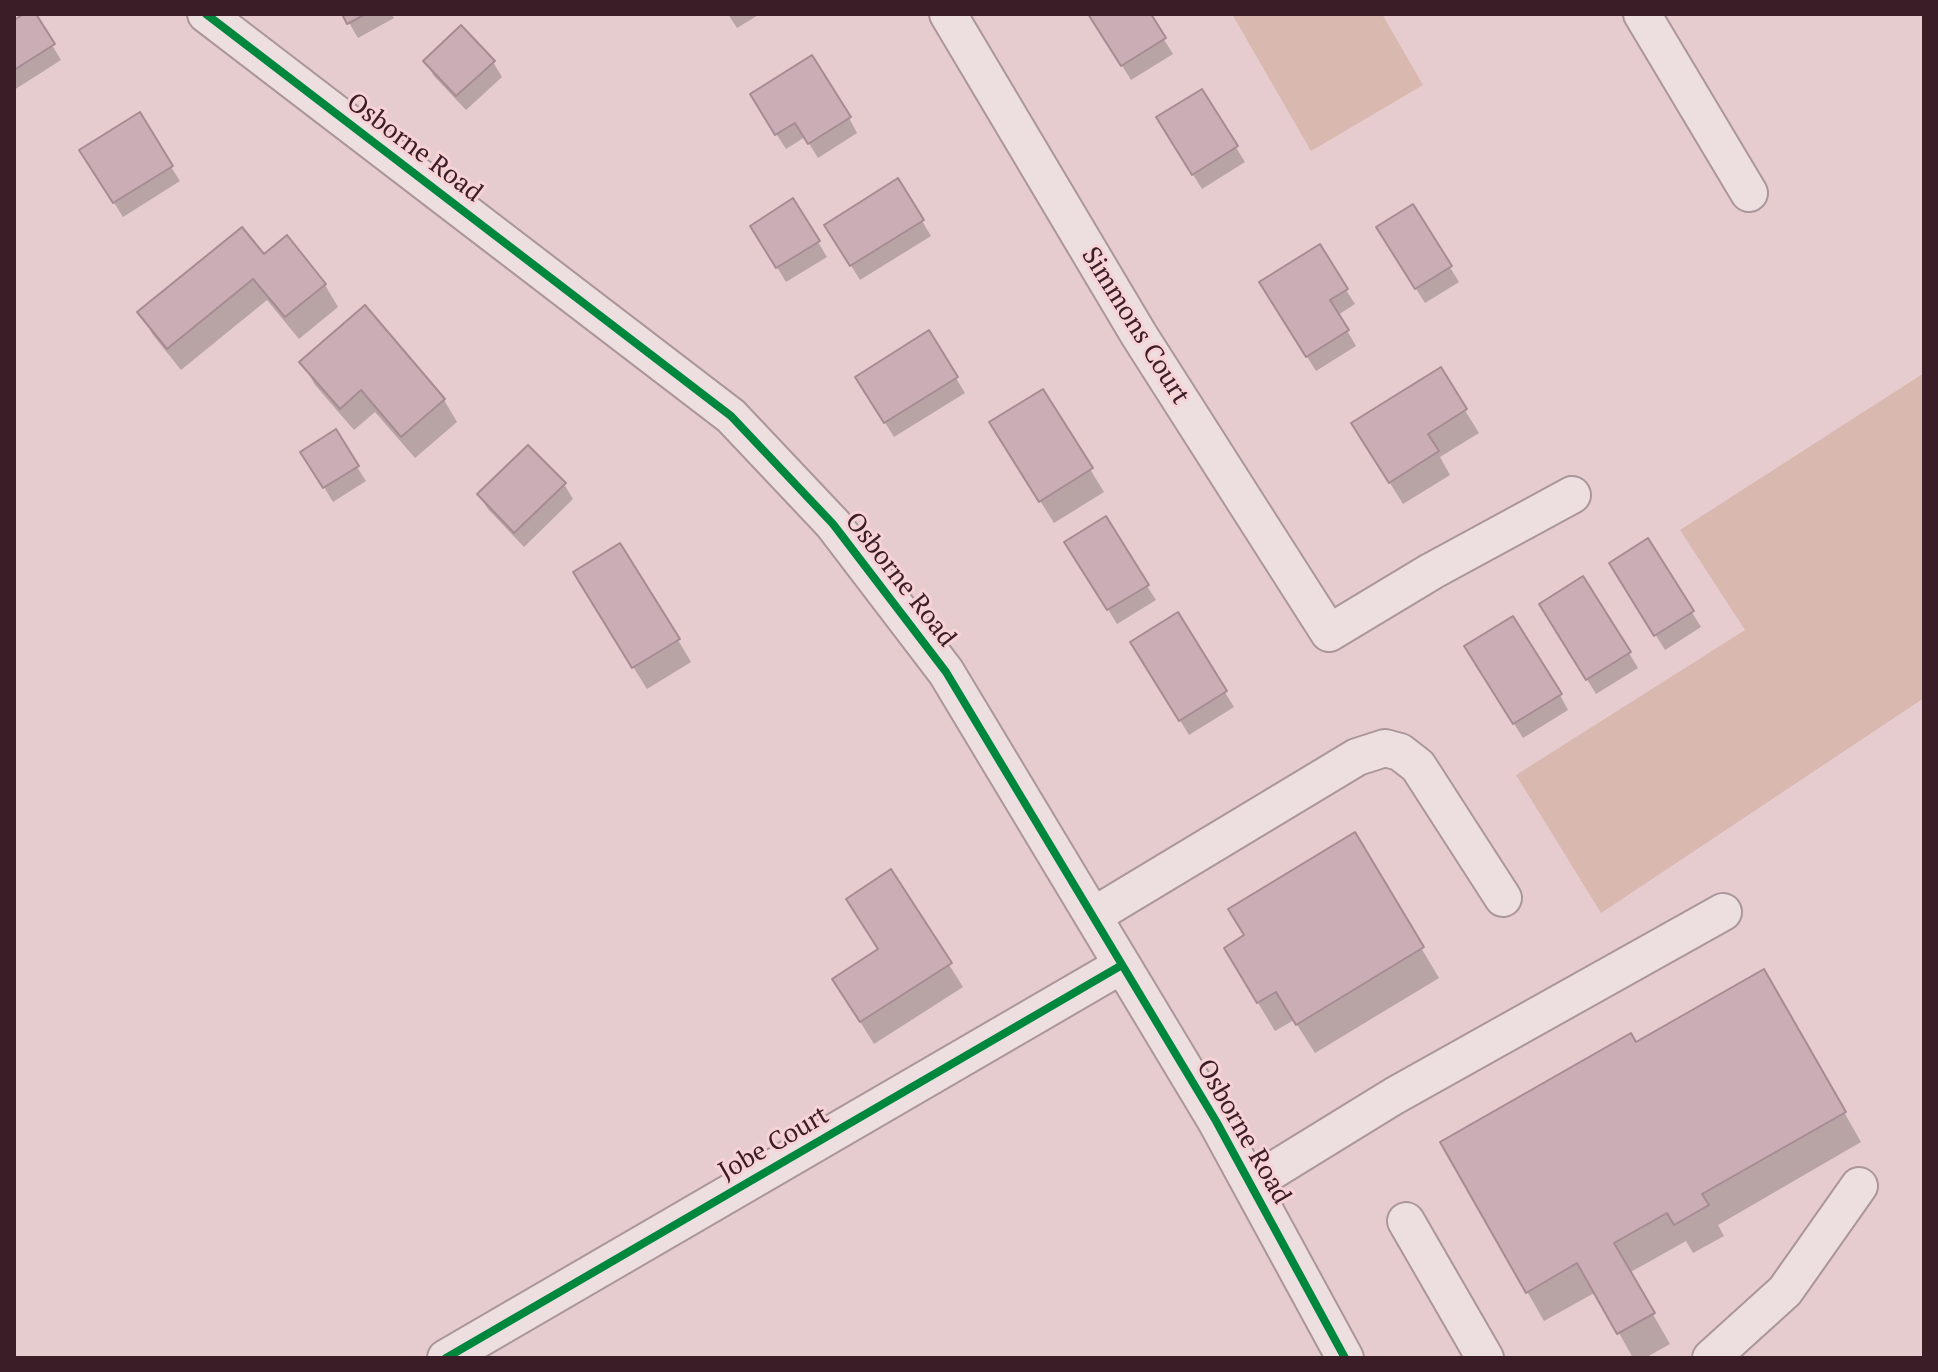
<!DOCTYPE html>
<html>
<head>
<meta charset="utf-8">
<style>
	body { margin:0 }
	#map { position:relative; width:1938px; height:1372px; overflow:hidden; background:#e6cccf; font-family:"PT Serif",serif }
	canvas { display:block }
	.frame { position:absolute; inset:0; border:16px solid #3a1d26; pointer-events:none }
</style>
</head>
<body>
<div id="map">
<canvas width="1938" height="1372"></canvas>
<div class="frame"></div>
</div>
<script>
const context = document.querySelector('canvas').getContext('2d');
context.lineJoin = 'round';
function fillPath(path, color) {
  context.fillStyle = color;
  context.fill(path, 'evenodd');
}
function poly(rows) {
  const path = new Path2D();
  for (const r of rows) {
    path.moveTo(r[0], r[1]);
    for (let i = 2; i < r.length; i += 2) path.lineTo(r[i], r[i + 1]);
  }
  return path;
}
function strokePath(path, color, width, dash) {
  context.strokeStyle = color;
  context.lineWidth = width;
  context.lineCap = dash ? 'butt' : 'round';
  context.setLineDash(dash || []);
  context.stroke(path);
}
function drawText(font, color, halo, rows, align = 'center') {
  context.font = font + ' "PT Serif",serif';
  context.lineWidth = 6;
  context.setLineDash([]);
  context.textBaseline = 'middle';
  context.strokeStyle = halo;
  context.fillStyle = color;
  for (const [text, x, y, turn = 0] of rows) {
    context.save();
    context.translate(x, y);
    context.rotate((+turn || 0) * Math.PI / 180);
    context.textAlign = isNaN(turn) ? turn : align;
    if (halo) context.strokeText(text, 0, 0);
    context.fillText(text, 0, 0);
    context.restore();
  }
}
fillPath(poly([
	[1232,14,1382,14,1423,85,1311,151],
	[1924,373,1924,698,1601,913,1516,775,1745,630,1680,530]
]), '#d9b8af');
fillPath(poly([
	[28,14,33,14,61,60,14,90,14,23],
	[344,14,391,14,394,18,358,38],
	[728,14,760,14,737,28],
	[1090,14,1148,14,1173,54,1131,80],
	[425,61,493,62,502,77,466,110,434,76],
	[1201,91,1245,162,1202,189,1167,133],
	[761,110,849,118,857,133,818,158,805,137,786,149],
	[91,166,171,167,180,181,123,217],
	[1413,207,1459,282,1425,303,1387,243],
	[922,221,931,236,860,280,835,240],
	[761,241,818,242,827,257,786,282],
	[264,257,325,285,338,307,299,339,267,300,181,370,153,335,140,312],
	[1346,290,1355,304,1338,315,1356,346,1316,371,1270,298],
	[302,362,444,400,457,422,415,458,375,412,354,430,315,385],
	[1440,370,1479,433,1440,457,1450,475,1403,504,1367,446],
	[956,378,965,393,894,437,866,392],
	[1042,391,1104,492,1054,523,1005,445],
	[312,467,357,467,366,481,333,502],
	[564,484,573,499,524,547,488,509,479,495],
	[1648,541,1701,627,1665,650,1620,578],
	[1076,557,1147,586,1156,600,1117,624],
	[588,595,678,640,691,662,647,689],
	[1177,614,1234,707,1189,735,1141,657],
	[1550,619,1629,653,1638,668,1596,694],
	[1475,662,1560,695,1568,710,1523,738],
	[1354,835,1439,978,1315,1053,1294,1020,1275,1031,1243,978,1246,936],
	[891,872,963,987,874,1044,834,980,880,951],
	[1764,971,1861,1142,1718,1225,1724,1236,1693,1253,1686,1241,1629,1273,1670,1344,1645,1358,1633,1358,1596,1292,1544,1321,1442,1143,1636,1045]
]), '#0003');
const building = poly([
	[24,14,36,14,55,44,14,70,14,20,24,14],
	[342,14,366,14,347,24,342,14],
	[1088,14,1151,14,1166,38,1121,66,1088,14],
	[461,25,495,61,456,96,423,61,461,25],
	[812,55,851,117,808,144,795,123,775,135,750,94,812,55],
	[1202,89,1238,146,1192,175,1156,117,1202,89],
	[140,112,173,166,113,203,79,150,140,112],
	[898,178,924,220,850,266,824,225,898,178],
	[793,198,820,241,776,268,750,226,793,198],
	[1413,204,1452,266,1415,289,1376,227,1413,204],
	[242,227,264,254,287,235,326,284,285,317,253,279,167,349,137,312,242,227],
	[1320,244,1348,289,1330,300,1349,330,1306,357,1259,282,1320,244],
	[365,305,445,399,401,437,361,390,340,409,299,362,365,305],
	[929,330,958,377,884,423,855,377,929,330],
	[1441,367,1467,409,1428,434,1439,451,1389,483,1351,423,1441,367],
	[1043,389,1093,468,1039,502,989,422,1043,389],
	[336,429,359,466,323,488,300,452,336,429],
	[528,445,566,483,514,533,477,494,528,445],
	[1106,516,1149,585,1107,610,1064,542,1106,516],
	[1648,538,1694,611,1654,636,1609,563,1648,538],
	[620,543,680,639,632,668,573,572,620,543],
	[1583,576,1631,652,1586,680,1539,604,1583,576],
	[1178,612,1227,691,1179,721,1130,642,1178,612],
	[1513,616,1562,694,1513,724,1464,646,1513,616],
	[1355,832,1424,947,1296,1025,1276,992,1257,1003,1224,948,1244,935,1228,909,1355,832],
	[891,869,952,963,860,1022,832,979,878,949,846,899,891,869],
	[1764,969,1846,1112,1702,1194,1709,1205,1674,1225,1667,1213,1614,1243,1655,1313,1617,1334,1577,1263,1526,1293,1440,1142,1631,1033,1636,1042,1764,969]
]);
fillPath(building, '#caadb5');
strokePath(building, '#a68b93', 2);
const minor = poly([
	[206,14,731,416,833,524,946,672,1216,1121,1345,1358],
	[948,14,1139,335,1329,633,1432,571,1572,495],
	[1642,14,1749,193],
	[1093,916,1357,757,1385,748,1400,752,1418,766,1503,898],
	[1251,1184,1394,1096,1723,912],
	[1406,1221,1485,1358],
	[446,1358,1122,965],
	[1711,1358,1785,1291,1859,1186]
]);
strokePath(minor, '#ab9699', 40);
strokePath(minor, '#eddfe0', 36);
strokePath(poly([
	[206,14,731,416,833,524,946,672,1216,1121,1345,1358],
	[446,1358,1122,965]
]), '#00873e', 8);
drawText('26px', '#3a1d26', '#f7d2d6', [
	["Osborne Road",414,148,37],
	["Simmons Court",1135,326,58],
	["Osborne Road",900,580,52],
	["Osborne Road",1243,1132,60],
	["Jobe Court",774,1144,-30]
]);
</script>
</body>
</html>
